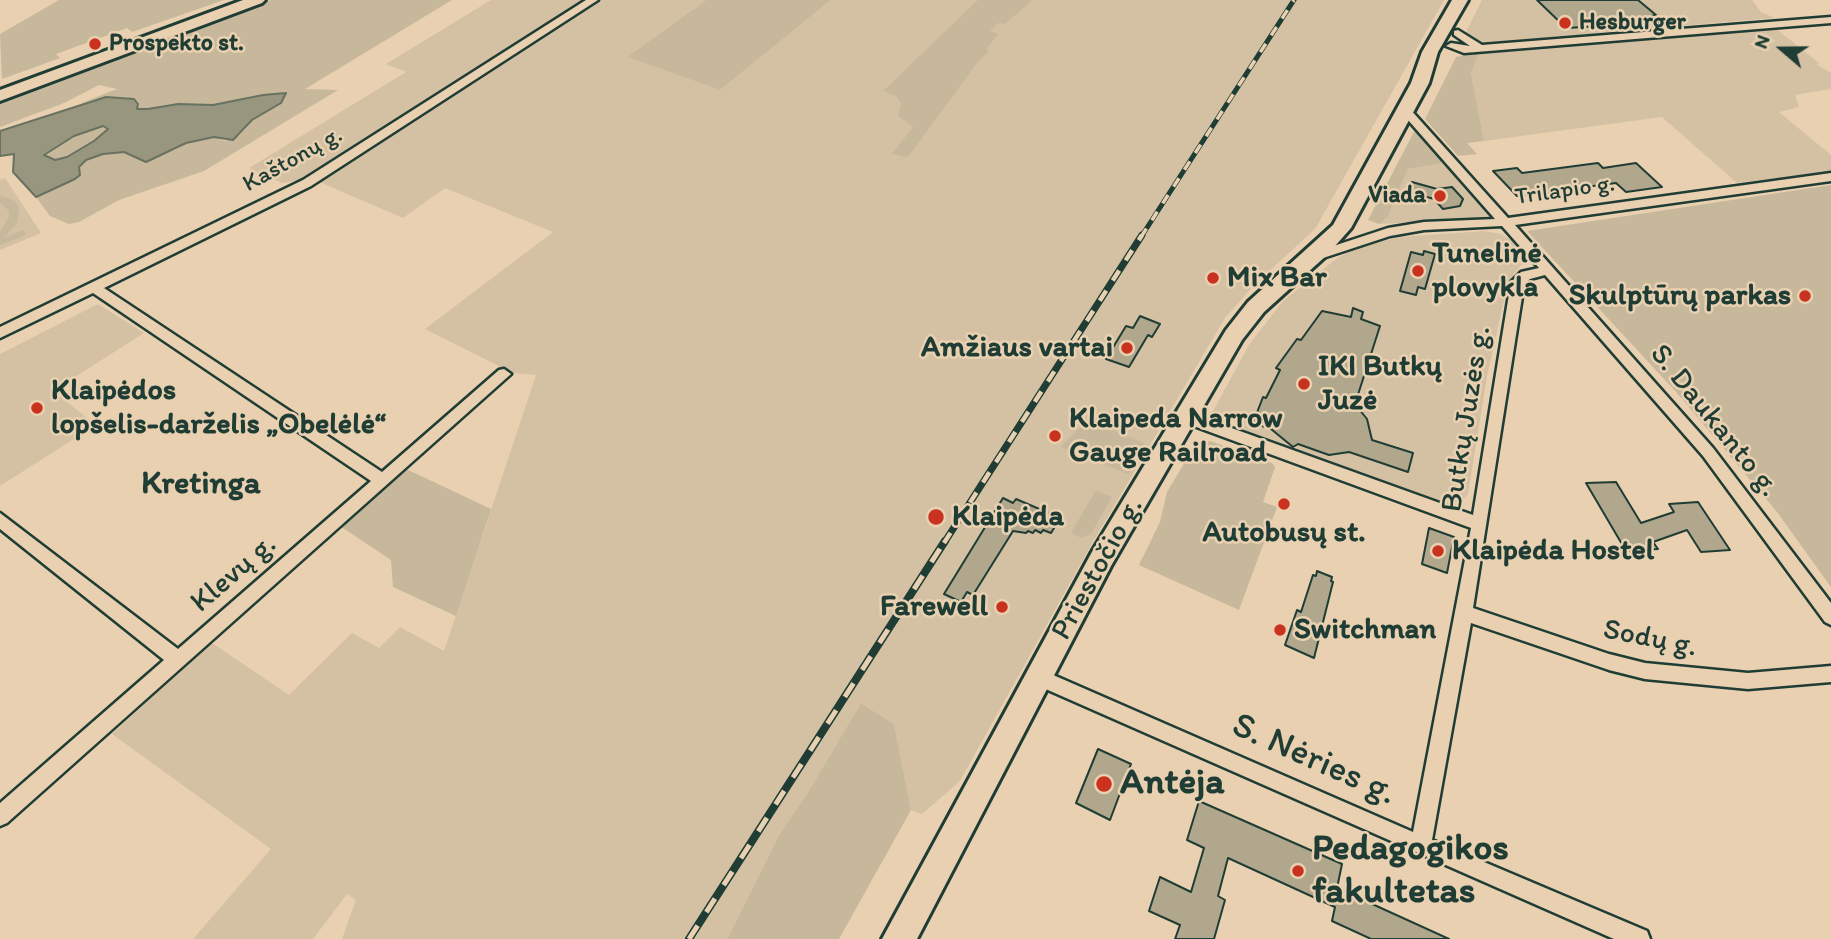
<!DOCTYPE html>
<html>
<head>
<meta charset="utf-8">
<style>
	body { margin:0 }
	#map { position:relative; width:1831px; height:939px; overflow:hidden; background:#e8d0b0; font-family:Itim,sans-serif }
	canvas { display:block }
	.north { position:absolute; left:1747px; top:14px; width:70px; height:70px; -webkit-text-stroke:5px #e8d0b0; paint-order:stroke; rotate:290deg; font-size:19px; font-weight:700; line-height:28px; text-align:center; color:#1f3d34 }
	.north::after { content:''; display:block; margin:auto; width:24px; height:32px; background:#1f3d34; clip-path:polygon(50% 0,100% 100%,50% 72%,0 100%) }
</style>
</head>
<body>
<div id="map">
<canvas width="1831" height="939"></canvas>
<div class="north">N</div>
</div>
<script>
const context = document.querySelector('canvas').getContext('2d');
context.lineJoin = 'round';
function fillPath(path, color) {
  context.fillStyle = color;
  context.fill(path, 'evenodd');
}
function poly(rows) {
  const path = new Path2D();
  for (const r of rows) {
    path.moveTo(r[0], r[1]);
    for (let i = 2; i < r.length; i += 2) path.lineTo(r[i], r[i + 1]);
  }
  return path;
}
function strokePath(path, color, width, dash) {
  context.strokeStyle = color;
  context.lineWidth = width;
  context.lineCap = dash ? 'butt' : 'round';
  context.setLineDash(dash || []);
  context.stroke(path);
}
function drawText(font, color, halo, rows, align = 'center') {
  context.font = font + ' Itim,sans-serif';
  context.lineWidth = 5;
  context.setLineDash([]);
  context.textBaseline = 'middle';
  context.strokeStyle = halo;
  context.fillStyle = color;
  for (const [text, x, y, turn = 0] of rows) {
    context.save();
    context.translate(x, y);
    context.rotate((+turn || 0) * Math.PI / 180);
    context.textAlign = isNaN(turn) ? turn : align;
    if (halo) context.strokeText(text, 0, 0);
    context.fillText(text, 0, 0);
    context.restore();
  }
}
fillPath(poly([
	[491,0,706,0,627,57,720,90,831,0,1444,0,1315,229,1254,285,1225,318,1091,545,960,781,922,814,911,810,894,724,861,703,807,794,779,835,727,939,342,939,356,900,347,894,313,939,193,939,271,849,112,734,212,643,289,695,352,633,379,648,400,627,444,651,536,375,513,373,425,329,553,232,445,188,403,218,310,178,282,183,249,168,406,72,386,64],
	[1482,0,1752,0,1761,12,1775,18,1481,43,1466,37,1465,34],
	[1774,27,1819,63,1816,64,1831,73,1831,89,1795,95,1799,107,1779,112,1831,155,1831,172,1737,183,1662,117,1484,141,1471,73,1479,52,1570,47,1593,41],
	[1446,163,1489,212,1488,216,1456,220,1379,224,1388,215,1408,169],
	[5,178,41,233,0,250,0,180],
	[1484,231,1501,234,1514,242,1521,249,1524,262,1515,272,1506,291,1487,376,1468,494,1461,502,1440,504,1248,434,1239,423,1215,414,1213,411,1249,345,1283,301,1336,259,1357,247,1400,237],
	[98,304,144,333,53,391,96,425,0,486,0,354]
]), '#d4c1a4');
fillPath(poly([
	[59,0,224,0,132,32,127,28,56,54,60,58,2,79,0,34],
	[271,0,452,0,305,89,338,90,204,171,119,200,79,222,69,224,50,216,36,197,80,175,79,167,86,160,103,154,124,152,137,159,175,150,186,143,214,137,225,141,240,135,252,121,281,103,263,95,213,105,178,104,148,109,136,109,106,97,81,103,117,89,99,85,64,103,0,127,0,103,37,86],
	[706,0,831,0,720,90,627,57],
	[978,0,1032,0,1005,24,998,23,990,31,998,34,986,50,989,51,977,63,908,157,892,154,913,127,898,116,901,103,896,96,883,91],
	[1496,48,1498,51,1479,53,1471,73,1484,141,1467,143,1477,154,1458,156,1425,119,1456,57],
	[103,126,108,129,94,141,67,157,55,160,43,154,74,136],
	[1415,130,1446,163,1408,169,1388,216,1379,224,1368,220],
	[1831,185,1831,587,1777,512,1678,394,1527,231],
	[0,195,15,201,19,207,17,223,3,238,24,230,26,235,0,245,0,232,9,217,9,211,0,202],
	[1087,420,1144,443,1145,448,1128,474,1061,447],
	[1210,441,1272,463,1275,467,1263,502,1277,507,1239,610,1139,565,1160,522,1167,492,1194,447],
	[404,468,491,509,456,616,393,587,391,560,340,526],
	[1096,490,1112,497,1091,534,1081,538,1071,533],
	[861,703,894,724,911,810,839,939,727,939,779,835,807,794]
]), '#c7b89b');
const water = poly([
	[286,93,281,103,252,120,233,140,214,137,186,143,146,162,124,152,103,154,86,160,79,167,80,175,75,179,36,197,13,172,14,154,0,156,0,131,106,97,134,99,138,104,137,109,148,109,178,104,213,105,263,95,286,93],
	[103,126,108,129,94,141,67,157,55,160,44,155,74,136,103,126]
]);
fillPath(water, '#99967f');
strokePath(water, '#687261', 2);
const building = poly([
	[1537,0,1638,0,1656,15,1651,16,1659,23,1566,28,1537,0],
	[1598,163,1603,168,1636,163,1662,187,1626,192,1616,183,1517,196,1493,171,1517,168,1522,173,1598,163],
	[1412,182,1437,189,1452,187,1463,199,1460,206,1443,209,1434,199,1409,192,1412,182],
	[1424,251,1435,254,1425,289,1418,287,1416,295,1400,291,1411,252,1423,255,1424,251],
	[1353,308,1363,312,1361,319,1380,326,1355,404,1367,419,1372,440,1413,453,1408,472,1349,452,1329,455,1298,444,1293,447,1271,429,1253,423,1263,397,1266,398,1280,370,1276,368,1297,339,1301,340,1322,311,1351,317,1353,308],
	[1140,316,1160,324,1152,337,1148,335,1129,367,1106,359,1126,326,1133,328,1140,316],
	[1616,482,1641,523,1674,512,1669,504,1698,502,1730,550,1701,552,1687,530,1653,542,1658,549,1626,551,1586,483,1616,482],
	[1003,498,1013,503,1016,499,1051,514,1050,516,1059,520,1051,533,1043,530,1041,533,1035,530,1033,533,1028,531,1026,533,1013,531,973,595,967,592,961,602,944,594,1003,498],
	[1429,528,1454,537,1447,573,1422,564,1429,528],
	[1317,571,1332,577,1331,581,1333,582,1314,658,1285,645,1297,610,1301,612,1313,575,1316,576,1317,571],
	[1098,749,1131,764,1110,820,1076,803,1098,749],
	[1199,801,1342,864,1337,888,1449,939,1371,939,1332,921,1335,907,1228,858,1218,896,1225,900,1214,939,1175,939,1180,925,1149,911,1160,877,1191,892,1204,848,1187,840,1199,801]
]);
fillPath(building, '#b1a78d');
strokePath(building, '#1f3d34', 2);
const minor = poly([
	[586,0,598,0,311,186,104,288,382,472,499,370,504,369,511,374,7,823,0,826,0,803,164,660,0,529,0,513,178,649,371,481,93,293,0,338,0,327,303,180,586,0],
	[1831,17,1831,23,1464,53,1446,46,1451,43,1470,46,1454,35,1454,31,1458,30,1482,45,1831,17],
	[1405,107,1409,108,1508,218,1831,173,1831,181,1515,225,1713,448,1831,603,1831,625,1825,622,1703,456,1545,275,1530,279,1524,284,1473,608,1609,654,1645,663,1748,673,1831,666,1831,682,1748,689,1645,679,1609,670,1471,623,1432,840,1647,931,1650,939,1614,939,1032,683,1029,677,1032,671,1038,669,1044,671,1413,832,1471,528,1180,421,1177,417,1185,411,1190,413,1473,515,1511,282,1521,272,1539,268,1502,226,1424,230,1390,236,1314,261,1307,257,1309,254,1388,228,1424,222,1495,219,1401,112,1401,108,1405,107]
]);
const primary = poly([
	[243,0,265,0,262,3,0,101,0,90,243,0],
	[1452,0,1468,0,1438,52,1429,83,1351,228,1327,255,1264,312,1242,340,1111,566,917,939,882,939,1093,550,1177,411,1226,330,1248,302,1333,225,1411,83,1422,52,1452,0]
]);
strokePath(minor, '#1f3d34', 5);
strokePath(primary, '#1f3d34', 6);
fillPath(minor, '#e8d0b0');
fillPath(primary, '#e8d0b0');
const railFar2 = poly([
	[1141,237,1294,0]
]);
const railFar1 = poly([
	[944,543,1142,235]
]);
const rail = poly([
	[689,939,945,541]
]);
strokePath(railFar2, '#1f3d34', 5);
strokePath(railFar1, '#1f3d34', 7);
strokePath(rail, '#1f3d34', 8);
strokePath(railFar2, '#e8d0b0', 3.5, [10]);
strokePath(railFar1, '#e8d0b0', 4.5, [12]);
strokePath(rail, '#e8d0b0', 5, [16]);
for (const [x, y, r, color] of [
	[1565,23,7,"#c8321e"],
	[95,44,7,"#c8321e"],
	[1440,196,7,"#c8321e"],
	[1418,271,7,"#c8321e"],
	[1213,278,7,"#c8321e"],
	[1805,296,7,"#c8321e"],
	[1127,348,7,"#c8321e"],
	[1304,384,7,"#c8321e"],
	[37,408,7,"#c8321e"],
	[1055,436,7,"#c8321e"],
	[1284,504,7,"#c8321e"],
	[936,517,9,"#c8321e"],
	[1438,551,7,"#c8321e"],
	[1002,607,7,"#c8321e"],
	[1280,630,7,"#c8321e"],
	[1104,784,9,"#c8321e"],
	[1298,871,7,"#c8321e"]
]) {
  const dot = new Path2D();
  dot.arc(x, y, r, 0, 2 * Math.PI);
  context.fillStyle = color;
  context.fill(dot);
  strokePath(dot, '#e8d0b0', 2.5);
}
drawText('bold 24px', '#1f3d34', '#e8d0b0', [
	["Hesburger",1579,23],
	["Prospekto st.",109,44],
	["Viada",1426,196,"right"]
], 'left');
drawText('24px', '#1f3d34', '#e8d0b0', [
	["Kaštonų g.",293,160,-29],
	["Trilapio g.",1565,191,-8]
]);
drawText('bold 30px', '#1f3d34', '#e8d0b0', [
	["Tunelinė",1432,254],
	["plovykla",1432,288],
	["Mix Bar",1227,278],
	["Skulptūrų parkas",1791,296,"right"],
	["Amžiaus vartai",1113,348,"right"],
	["IKI Butkų",1318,367],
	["Juzė",1318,401],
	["Klaipėdos",51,391],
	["lopšelis-darželis „Obelėlė“",51,425],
	["Klaipeda Narrow",1069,419],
	["Gauge Railroad",1069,453],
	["Klaipėda",952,517],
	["Autobusų st.",1284,533,"center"],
	["Klaipėda Hostel",1452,551],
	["Farewell",988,607,"right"],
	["Switchman",1294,630]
], 'left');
drawText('30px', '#1f3d34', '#e8d0b0', [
	["Butkų Juzės g.",1467,419,-81],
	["S. Daukanto g.",1714,421,51],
	["Priestočio g.",1098,569,-61],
	["Klevų g.",234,574,-41],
	["Sodų g.",1650,639,11]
]);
drawText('bold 32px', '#1f3d34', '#e8d0b0', [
	["Kretinga",201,485]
]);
drawText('37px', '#1f3d34', '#e8d0b0', [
	["S. Nėries g.",1314,760,24]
]);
drawText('bold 37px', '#1f3d34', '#e8d0b0', [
	["Antėja",1120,784],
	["Pedagogikos",1312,850],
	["fakultetas",1312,893]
], 'left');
</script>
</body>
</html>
